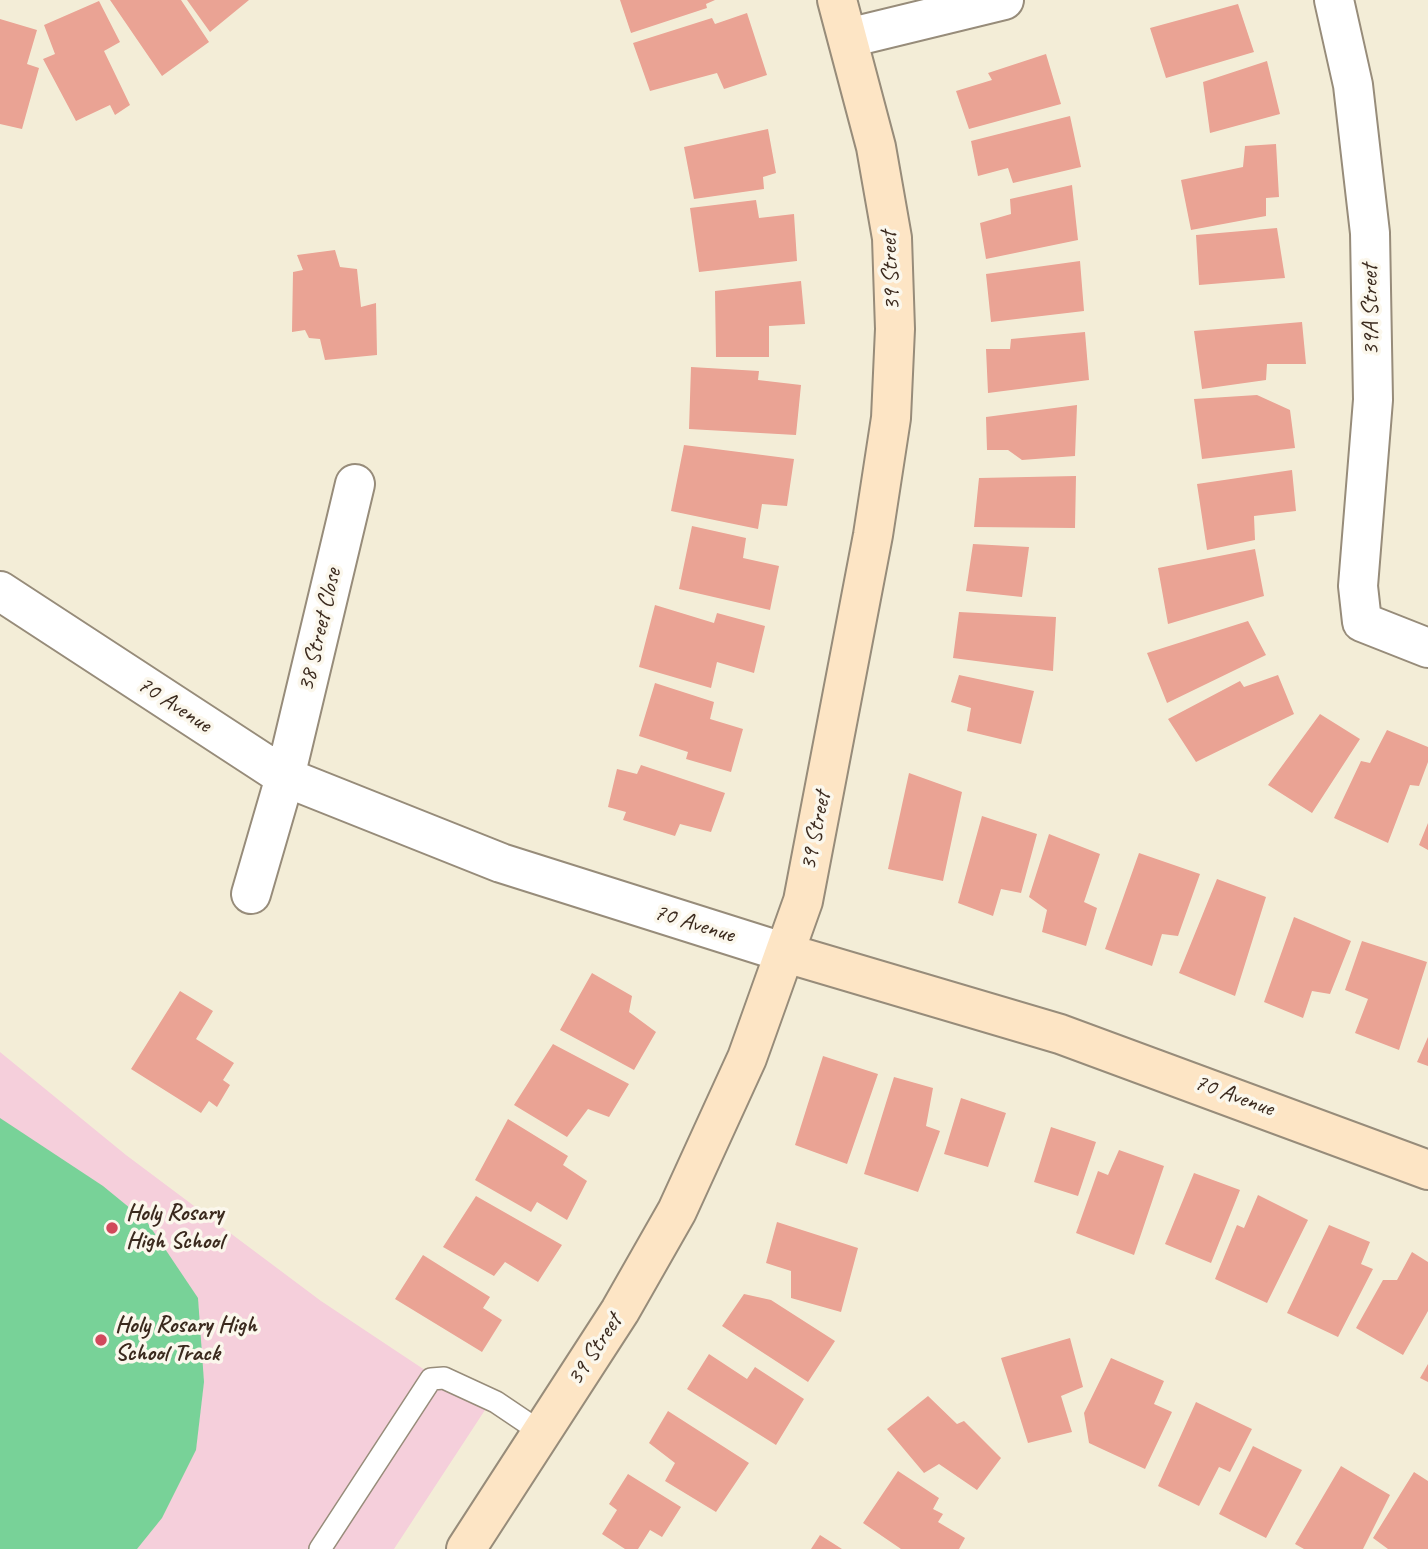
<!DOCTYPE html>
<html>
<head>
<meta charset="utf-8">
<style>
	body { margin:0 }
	canvas { display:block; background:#f3edd7 }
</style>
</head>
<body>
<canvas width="1428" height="1549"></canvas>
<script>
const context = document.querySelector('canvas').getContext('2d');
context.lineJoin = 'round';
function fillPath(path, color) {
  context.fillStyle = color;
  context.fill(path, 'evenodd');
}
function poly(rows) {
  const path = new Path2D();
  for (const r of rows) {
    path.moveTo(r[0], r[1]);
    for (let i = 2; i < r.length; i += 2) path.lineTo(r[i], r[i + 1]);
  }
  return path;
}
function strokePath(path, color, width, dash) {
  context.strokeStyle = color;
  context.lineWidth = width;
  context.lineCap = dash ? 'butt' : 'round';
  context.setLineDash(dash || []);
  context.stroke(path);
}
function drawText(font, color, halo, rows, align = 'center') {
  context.font = font + ' Caveat,sans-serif';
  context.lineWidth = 7;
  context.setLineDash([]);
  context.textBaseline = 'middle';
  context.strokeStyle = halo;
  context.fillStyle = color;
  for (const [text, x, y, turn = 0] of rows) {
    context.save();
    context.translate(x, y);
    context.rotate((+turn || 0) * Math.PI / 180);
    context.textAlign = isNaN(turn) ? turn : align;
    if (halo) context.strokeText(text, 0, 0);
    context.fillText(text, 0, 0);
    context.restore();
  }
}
fillPath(poly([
	[0,1052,126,1155,321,1301,485,1410,394,1549,0,1549]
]), '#f5cfdb');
fillPath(poly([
	[0,1118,103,1186,147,1222,198,1298,204,1382,196,1450,162,1518,137,1549,0,1549]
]), '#78d298');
fillPath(poly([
	[110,0,181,0,209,42,162,76],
	[187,0,249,0,210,32],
	[620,0,715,0,706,4,707,8,631,33],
	[99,1,120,42,104,51,130,105,115,115,110,105,76,121,43,59,55,54,44,25],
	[1238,4,1254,52,1166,78,1150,28],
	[747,13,767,75,724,89,717,73,650,91,633,43,712,18,715,24],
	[0,19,37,30,27,64,39,68,22,129,0,124],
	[1046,54,1061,104,969,129,956,91,992,80,988,73],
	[1267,61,1280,114,1210,133,1203,82],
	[1070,116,1081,167,1013,183,1008,168,978,176,971,141],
	[768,129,776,173,763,177,764,189,694,199,684,147],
	[1276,144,1279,197,1266,198,1266,216,1191,230,1181,180,1243,167,1245,146],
	[1072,185,1078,240,986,259,980,223,1011,214,1010,199],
	[756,200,759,218,794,214,797,261,699,272,690,208],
	[1277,228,1285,278,1199,285,1196,235],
	[335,250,340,267,357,269,361,307,376,303,377,355,325,360,320,339,309,338,305,330,292,332,293,272,303,270,297,255],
	[1080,261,1084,311,991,322,986,274],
	[801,281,805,324,769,326,769,357,716,357,715,291],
	[1302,322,1306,364,1267,364,1266,380,1202,389,1194,331],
	[1085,332,1089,380,988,393,986,349,1010,349,1011,339],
	[691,367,759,371,758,380,801,385,796,435,689,429],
	[1257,395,1290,410,1295,448,1202,459,1194,399],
	[1077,405,1075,456,1022,460,1008,450,987,450,986,417],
	[684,445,794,459,787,506,762,504,758,529,671,511],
	[1292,470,1296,511,1254,516,1255,540,1207,550,1197,484],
	[1076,476,1075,528,974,527,979,478],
	[692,526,746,538,743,558,779,566,770,610,679,589],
	[973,544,1029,547,1022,597,966,591],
	[1255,549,1264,596,1168,624,1158,568],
	[655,605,714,623,717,613,765,626,754,673,717,662,711,688,639,667],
	[959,612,1056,617,1053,671,953,658],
	[1248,621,1266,655,1167,703,1147,653],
	[959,675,1034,691,1021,744,967,731,971,708,951,702],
	[1278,675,1294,714,1196,762,1168,719,1240,681,1244,687],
	[655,683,714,702,710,719,743,729,731,772,686,759,688,752,639,736],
	[1320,714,1360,739,1312,813,1268,785],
	[1387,730,1428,747,1428,762,1419,786,1410,785,1388,843,1334,818,1361,761,1370,763],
	[641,765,725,793,711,832,680,824,675,836,623,820,626,812,608,807,617,769,637,774],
	[909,773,962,792,943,881,888,869],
	[982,816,1037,834,1021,893,1001,889,993,916,958,903],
	[1428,823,1428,850,1419,845],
	[1049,834,1100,854,1084,902,1097,908,1086,946,1042,932,1047,910,1029,897],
	[1139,853,1200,874,1178,936,1162,934,1152,966,1105,949],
	[1217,879,1266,897,1235,996,1179,973],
	[1294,917,1351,941,1330,994,1312,991,1303,1018,1264,1002],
	[1362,941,1427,962,1399,1050,1355,1033,1368,999,1345,990],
	[592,973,632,996,629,1012,656,1032,634,1070,560,1030],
	[180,991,213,1011,196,1039,234,1063,223,1080,230,1085,217,1107,209,1101,201,1113,131,1069],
	[1428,1037,1428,1066,1417,1062],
	[553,1044,629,1084,609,1117,588,1109,567,1137,514,1105],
	[823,1056,878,1074,847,1164,795,1145],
	[894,1077,933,1088,926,1126,940,1131,918,1192,864,1174],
	[961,1098,1006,1113,988,1167,944,1154],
	[508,1119,568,1156,563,1165,587,1181,567,1220,537,1202,531,1212,475,1180],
	[1051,1127,1096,1142,1078,1196,1034,1182],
	[1119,1150,1164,1166,1134,1255,1076,1233,1098,1171,1108,1175],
	[1194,1173,1240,1190,1211,1263,1165,1244],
	[1258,1195,1308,1220,1267,1303,1215,1279,1237,1225,1244,1228],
	[476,1196,562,1245,538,1282,505,1262,494,1276,443,1247],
	[777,1222,858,1248,841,1312,791,1298,791,1271,766,1263],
	[1329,1225,1370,1242,1361,1264,1373,1269,1338,1337,1287,1313],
	[1412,1252,1428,1262,1428,1311,1403,1355,1356,1328,1383,1280,1397,1280],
	[423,1255,490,1297,483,1308,502,1320,482,1352,395,1299],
	[744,1294,771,1300,835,1341,808,1382,722,1326],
	[1070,1338,1083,1387,1061,1396,1072,1432,1028,1443,1001,1358],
	[709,1354,747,1379,755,1367,804,1399,776,1445,687,1389],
	[1111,1358,1164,1381,1154,1404,1172,1412,1145,1469,1089,1443,1084,1413],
	[1428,1364,1428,1382,1420,1378],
	[928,1396,957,1424,964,1421,1001,1458,977,1490,939,1464,924,1473,887,1429],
	[1196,1402,1252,1429,1230,1472,1219,1467,1199,1506,1158,1486],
	[668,1411,749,1463,716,1512,665,1481,675,1463,649,1443],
	[1253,1446,1302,1470,1266,1538,1219,1514],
	[1341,1466,1390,1495,1363,1549,1304,1549,1295,1544],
	[898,1471,939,1498,933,1509,943,1514,938,1522,965,1538,959,1549,901,1549,863,1523],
	[1414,1472,1428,1481,1428,1549,1388,1549,1373,1538],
	[628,1474,681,1507,662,1537,650,1530,638,1549,625,1549,602,1534,617,1510,609,1504],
	[820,1535,842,1549,811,1549]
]), '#eaa394');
const lane = poly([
	[320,1549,431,1379,444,1378,496,1402,542,1433]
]);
const street = poly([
	[1334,0,1353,85,1370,233,1373,400,1358,586,1362,622,1428,648],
	[848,38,1004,0],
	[0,591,285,777,501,863,786,953],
	[251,894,285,777,355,484]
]);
const secondary = poly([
	[786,953,1060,1034,1428,1170],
	[466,1549,620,1311,677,1211,747,1058,803,901,873,535,891,418,895,329,892,238,876,147,837,0]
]);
strokePath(lane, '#978c7a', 24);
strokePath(street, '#978c7a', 42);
strokePath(secondary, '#978c7a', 42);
strokePath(lane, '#fff', 21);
strokePath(street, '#fff', 38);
strokePath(secondary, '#fde5c5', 38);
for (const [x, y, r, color] of [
	[112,1228,7,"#d1495b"],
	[101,1340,7,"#d1495b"]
]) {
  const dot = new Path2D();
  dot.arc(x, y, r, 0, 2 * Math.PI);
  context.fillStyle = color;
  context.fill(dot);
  strokePath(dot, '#fbf7ec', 2.5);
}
drawText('24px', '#3b2a1e', '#fbf7ec', [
	["39 Street",891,271,-93],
	["39A Street",1371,310,-91],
	["38 Street Close",320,630,-77],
	["70 Avenue",174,705,33],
	["39 Street",816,831,-79],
	["70 Avenue",694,924,17],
	["70 Avenue",1234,1096,20],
	["39 Street",595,1350,-57]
]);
drawText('bold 24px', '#3b2a1e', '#fbf7ec', [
	["Holy Rosary",126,1214],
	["High School",126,1242],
	["Holy Rosary High",115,1326],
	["School Track",115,1354]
], 'left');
</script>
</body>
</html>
